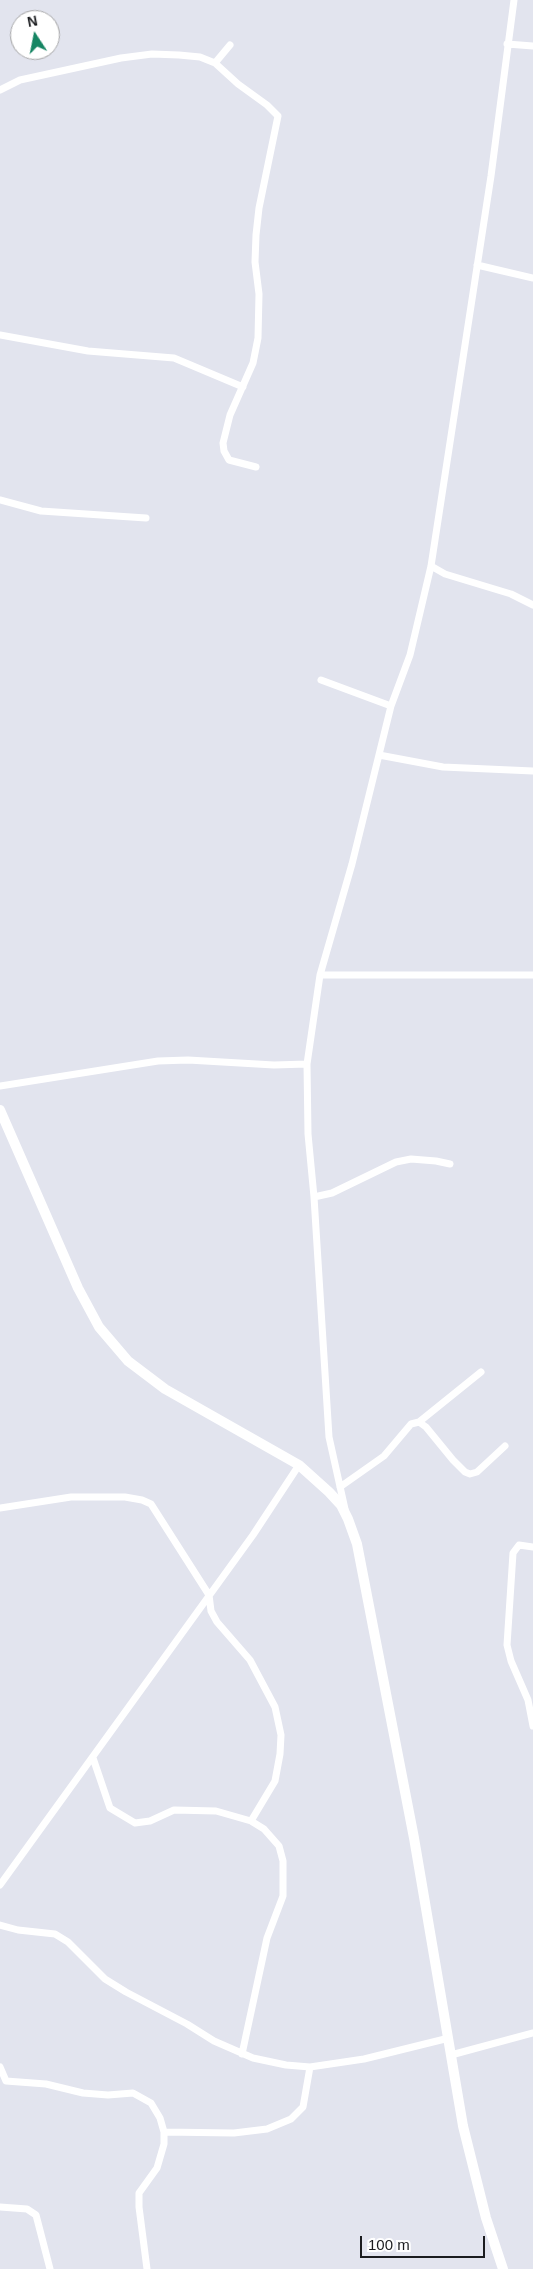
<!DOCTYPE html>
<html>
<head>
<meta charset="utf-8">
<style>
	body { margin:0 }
	#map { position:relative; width:533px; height:2269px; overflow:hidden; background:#e2e4ee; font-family:Arial,sans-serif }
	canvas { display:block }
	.north { position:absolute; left:10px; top:10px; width:50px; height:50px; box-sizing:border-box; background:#fff; border:1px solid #a4a4a5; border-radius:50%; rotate:349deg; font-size:14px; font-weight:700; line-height:20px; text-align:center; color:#1b1c1f }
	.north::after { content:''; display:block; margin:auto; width:18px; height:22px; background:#168563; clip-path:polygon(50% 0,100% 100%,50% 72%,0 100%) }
	.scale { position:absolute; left:360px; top:2236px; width:125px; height:22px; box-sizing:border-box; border:2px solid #1b1c1f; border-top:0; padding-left:6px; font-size:15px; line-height:18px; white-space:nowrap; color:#1b1c1f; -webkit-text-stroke:4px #fff; paint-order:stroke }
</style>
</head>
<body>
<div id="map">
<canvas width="533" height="2269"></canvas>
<div class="north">N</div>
<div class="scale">100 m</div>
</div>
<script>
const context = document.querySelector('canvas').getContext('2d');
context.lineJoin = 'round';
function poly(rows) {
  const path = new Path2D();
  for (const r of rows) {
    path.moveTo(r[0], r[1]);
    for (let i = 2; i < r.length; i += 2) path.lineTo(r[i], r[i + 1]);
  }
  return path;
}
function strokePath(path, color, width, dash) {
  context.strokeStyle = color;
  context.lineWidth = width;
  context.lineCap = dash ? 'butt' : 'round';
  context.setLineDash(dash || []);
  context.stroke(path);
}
strokePath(poly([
	[507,44,533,46],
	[215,63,230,45],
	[0,90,20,80,121,58,152,54,179,55,200,57,215,63,238,84,267,105,278,116,259,208,256,235,255,262,259,294,258,338,253,363,230,415,223,443,224,451,229,460,256,467],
	[477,265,533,278],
	[0,335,88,351,174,358,243,387],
	[0,500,41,511,146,518],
	[431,566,445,574,511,594,533,605],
	[321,680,391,706],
	[379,755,443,767,533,771],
	[320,975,533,975],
	[0,1086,158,1061,188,1060,274,1065,307,1064],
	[314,1197,332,1193,396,1162,411,1159,436,1161,450,1164],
	[419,1422,481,1372],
	[340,1487,384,1456,411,1424,419,1422,426,1427,453,1460,465,1472,470,1474,477,1472,505,1446],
	[0,1508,71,1497,125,1497,142,1500,151,1504,209,1595,211,1611,217,1622,250,1660,275,1707,281,1735,280,1754,275,1781,251,1821],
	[345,1509,329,1437,314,1197,308,1134,307,1064,320,975,352,864,391,706,410,655,431,566,491,176,514,0],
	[533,1547,519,1545,513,1553,507,1645,511,1661,528,1700,533,1726],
	[93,1758,110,1808,135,1823,150,1821,174,1810,216,1811,251,1821,264,1829,279,1846,283,1861,283,1896,267,1938,242,2054],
	[0,1885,253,1535,299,1465],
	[0,1925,18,1930,55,1934,68,1942,105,1979,126,1992,187,2024,214,2041,253,2058,286,2065,310,2067,364,2059,449,2038],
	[451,2055,533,2033],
	[0,2067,6,2081,46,2084,83,2093,108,2095,133,2093,151,2103,160,2118,164,2132,164,2144,157,2168,139,2193,139,2207,147,2269],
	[164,2132,234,2133,267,2129,291,2119,303,2107,310,2067],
	[0,2207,27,2209,36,2215,50,2269]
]), '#fff', 7);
strokePath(poly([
	[0,1110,78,1288,99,1327,128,1361,165,1389,299,1465,329,1492,341,1505,348,1519,357,1544,414,1838,463,2126,486,2218,503,2269]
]), '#fff', 10);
</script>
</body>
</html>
